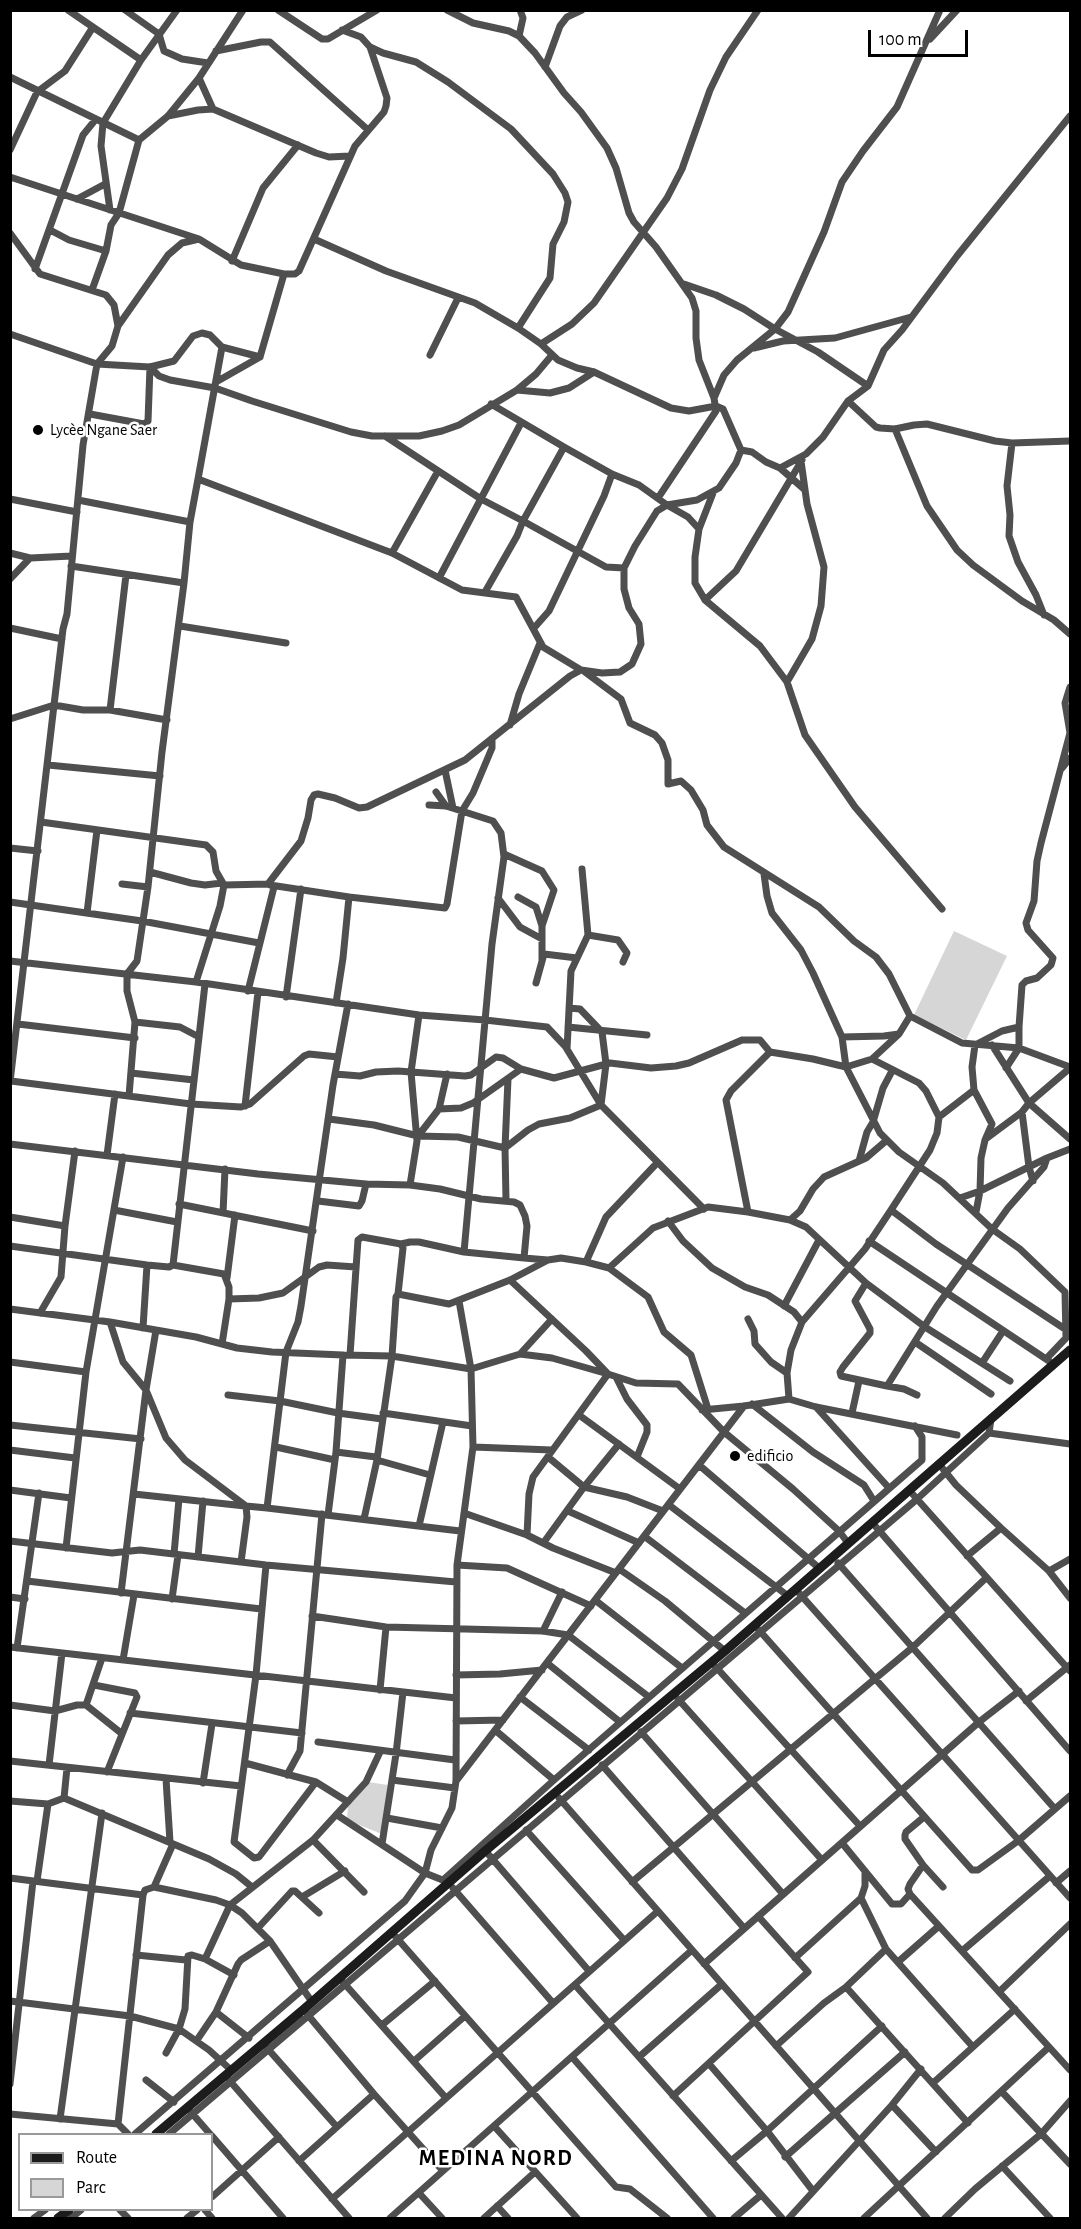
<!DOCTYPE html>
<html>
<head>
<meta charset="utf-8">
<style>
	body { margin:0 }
	#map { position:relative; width:1081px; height:2229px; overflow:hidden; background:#fff; font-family:"Alegreya Sans",sans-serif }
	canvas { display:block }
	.frame { position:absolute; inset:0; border:12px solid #000; pointer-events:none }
	.legend { position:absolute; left:18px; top:2133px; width:195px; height:78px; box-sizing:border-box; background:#fff; border:2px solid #999; margin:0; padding:8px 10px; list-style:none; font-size:18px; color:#000 }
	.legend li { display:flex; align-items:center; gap:12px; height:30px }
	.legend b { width:30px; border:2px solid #999 }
	.scale { position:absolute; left:868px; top:30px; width:100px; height:27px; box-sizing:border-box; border:3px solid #000; border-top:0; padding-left:8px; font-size:18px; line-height:21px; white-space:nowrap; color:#000; -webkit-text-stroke:4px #fff; paint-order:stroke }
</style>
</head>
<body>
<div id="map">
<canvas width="1081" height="2229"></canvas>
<div class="frame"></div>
<ul class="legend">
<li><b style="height:8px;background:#1c1c1c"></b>Route</li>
<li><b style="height:16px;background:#d6d6d6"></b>Parc</li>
</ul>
<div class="scale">100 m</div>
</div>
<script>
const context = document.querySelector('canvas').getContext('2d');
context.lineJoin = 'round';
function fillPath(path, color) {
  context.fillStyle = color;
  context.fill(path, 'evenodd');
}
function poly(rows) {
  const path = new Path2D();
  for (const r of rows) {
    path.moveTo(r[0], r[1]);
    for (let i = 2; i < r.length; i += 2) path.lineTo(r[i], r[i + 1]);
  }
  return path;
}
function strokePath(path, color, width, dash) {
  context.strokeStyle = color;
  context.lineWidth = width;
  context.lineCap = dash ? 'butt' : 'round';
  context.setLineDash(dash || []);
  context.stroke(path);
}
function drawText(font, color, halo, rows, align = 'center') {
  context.font = font + ' "Alegreya Sans",sans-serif';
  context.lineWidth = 5;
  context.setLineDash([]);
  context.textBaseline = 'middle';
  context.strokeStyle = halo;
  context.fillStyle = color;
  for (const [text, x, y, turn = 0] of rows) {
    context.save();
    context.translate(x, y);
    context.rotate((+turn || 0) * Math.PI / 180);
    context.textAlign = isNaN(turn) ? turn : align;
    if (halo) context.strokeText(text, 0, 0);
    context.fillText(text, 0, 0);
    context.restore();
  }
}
fillPath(poly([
	[954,931,1007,956,966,1040,914,1015],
	[368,1782,388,1785,382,1834,347,1820,348,1805]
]), '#d6d6d6');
strokePath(poly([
	[68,10,141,60],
	[125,10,159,34,164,51,182,59,208,63],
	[278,10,322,39,328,39,377,10],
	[447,10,473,23,509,31,519,36,535,53,564,93,581,112,607,148,616,168,629,213,634,222,656,247,692,298,696,311,696,338,699,360,714,398,716,411,658,498],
	[519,36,523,18,520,10],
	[930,39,957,10],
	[370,47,383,53,416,62,448,82,511,129,553,174,565,193,568,202,564,222,553,244,550,278,518,328],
	[216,51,261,42,270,42,367,129],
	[545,67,560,26,567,17,582,10],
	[10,77,139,140],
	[199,78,213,109],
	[168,116,198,110,213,109,316,153,329,157,350,156],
	[10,150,37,92,65,71,93,27],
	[10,177,199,239,241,265,284,274,295,274,299,271,355,146,384,112,386,106,387,98,370,47,361,37,342,30],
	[77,199,105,184],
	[110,210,101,146,103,123,141,60,177,10],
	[50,230,69,240,106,251],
	[10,233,40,274,106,295,114,305,118,326,112,346,97,364,83,445,67,614,63,629,54,705,10,1082],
	[314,239,386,271,475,303,518,328,541,344,558,360,577,368,594,372,671,408,689,411,716,406,723,409,741,450],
	[232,261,263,188,298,145],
	[35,269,83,135,96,119],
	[684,284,716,295,744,309,775,329,818,352,868,386],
	[92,290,106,251,111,225,119,213,139,140,168,116,199,78,243,10],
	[118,326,168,255,182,243,199,239],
	[10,334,97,364,150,367,174,361,193,336,202,333,210,335,222,347,260,357,284,274],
	[541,344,572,324,594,303,667,198,682,169,710,90,726,57,758,10],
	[222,347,198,479,392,553,462,590,516,597,543,647,581,670],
	[754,348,783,341,835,338,911,317],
	[430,355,458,298],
	[150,367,159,376,170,380,215,388,252,401,351,432,372,436,419,436,442,431,459,425,517,390,536,374,552,355],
	[216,382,260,357],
	[517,390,550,393,569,388,594,372],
	[714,398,724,375,737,360,775,329,788,312,824,232,842,182,863,151,897,107,940,10],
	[848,401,876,427,880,428,895,429,914,425,927,424,995,441,1012,443,1070,441],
	[491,404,564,447,612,474,639,485,667,505,688,517,699,529,695,557,695,583,705,600,760,646,787,682,805,735,855,807,942,909],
	[90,414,144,424,148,421,150,367],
	[895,429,927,506,957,550,973,565,1022,601,1054,620,1070,634],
	[385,436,481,499,523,521,517,536,485,592],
	[1012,443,1007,486,1010,515,1009,536,1018,562,1036,595,1044,615],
	[564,447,523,521,606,567,624,568],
	[780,468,804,489],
	[10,499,77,512],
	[78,500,190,522],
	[699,529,713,493],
	[10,553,30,558],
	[392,553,438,471],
	[71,566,184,583,162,752,148,887,137,961,127,974,127,991,135,1022,129,1096],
	[439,578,521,423],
	[10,579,30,558,72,556],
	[184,583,190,522,198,479],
	[705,600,736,571,802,460],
	[180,626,286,643],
	[10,628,62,639],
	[534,628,549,611,604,496,612,474],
	[585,672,621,699,630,723,655,735,662,743,668,760,668,784,681,781,691,790,703,810,707,825,724,847,819,907,854,941,876,957,889,974,910,1016,962,1043,1019,1048,1070,1067],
	[787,682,812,639,821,606,824,567,807,504,801,461],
	[110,710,126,575],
	[10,719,54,705,83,710,110,710,167,720],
	[510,725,519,694,540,643],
	[48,765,160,776],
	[1062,768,1070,758],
	[445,770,453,808],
	[436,792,446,806],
	[429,805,446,806,493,821,501,833,504,857,492,944,464,1252],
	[41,822,206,845,213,852,216,871,224,885],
	[10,848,38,851],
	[504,854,542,871,554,890,542,926,542,960],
	[582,869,588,935],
	[150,872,191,883,205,885,222,883],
	[764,874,767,896,772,913,801,950,813,973,842,1037,846,1067,880,1133,899,1152,943,1183,992,1229,1020,1249,1065,1292,1066,1338,1046,1359],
	[122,884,148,887],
	[270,885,349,897],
	[518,897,536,907,542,926],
	[498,898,520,927,542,939],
	[10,902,142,921,259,943],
	[87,913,97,830],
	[10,961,196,982,419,1015,485,1020,547,1027,565,1046,601,1105,704,1209],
	[196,982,220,906,224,885,268,884,301,841,308,818,311,800,314,795,318,794,335,798,359,808,367,807,465,760,570,676,581,670,602,673,620,672,632,664,641,644,639,624,629,608,624,589,624,568,635,546,657,511,667,505,697,500,719,488,736,463,741,450,752,452,766,462,780,468,806,454,823,437,848,401,868,386,884,350,902,330,957,256,1070,116],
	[536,983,544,954,577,958],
	[248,991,274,887],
	[286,997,301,889],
	[336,1003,343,958,349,897,445,908,447,904,462,811,473,793,492,748,492,740],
	[419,1015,411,1072,417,1141,410,1185,440,1189,481,1199,514,1202,520,1205,525,1216,527,1226,524,1258,548,1260],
	[135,1022,180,1027,199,1037],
	[18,1024,135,1038],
	[568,1027,647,1035],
	[842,1037,884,1036,899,1034,910,1016],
	[992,1045,1029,1103,1070,1139],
	[567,1049,571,971,588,935,618,940,627,953,623,962],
	[872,1059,919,1083,926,1091,939,1117],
	[1006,1068,1019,1048,1019,1027],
	[131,1073,194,1080],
	[335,1074,360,1076,376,1072,398,1071,465,1076,471,1075,496,1057,503,1058,521,1069,554,1078,610,1063,651,1068,676,1066,689,1063,742,1040,760,1040,770,1052,813,1059,846,1067,872,1059,899,1034],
	[11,1081,191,1104,241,1107,250,1104,304,1056,309,1054,338,1057],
	[974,1090,992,1124,985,1140,981,1158,980,1191,976,1212],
	[245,1106,258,992],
	[439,1109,461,1108,473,1103,521,1069],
	[1022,1112,1029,1167,1033,1181],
	[329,1119,374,1125,418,1136,458,1137,505,1148,528,1130,539,1124,570,1118,601,1105,606,1064,602,1032,580,1009,569,1008],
	[418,1136,439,1109,447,1074],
	[987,1138,1022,1112,1029,1103,1070,1068],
	[10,1144,258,1174,366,1184,410,1185],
	[107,1155,115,1094],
	[859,1161,867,1132,873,1122,883,1088,892,1071],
	[960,1198,980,1191,1047,1158],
	[506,1200,505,1148,508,1079],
	[318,1201,359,1206,362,1201,366,1184],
	[179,1204,313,1231],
	[114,1210,177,1222],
	[891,1210,936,1244,1065,1329],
	[748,1212,726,1100,731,1091,770,1052],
	[223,1213,225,1169],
	[10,1217,65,1226],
	[790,1220,800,1211,813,1189,824,1177,866,1158,887,1140],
	[668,1221,683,1241,712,1268,745,1287,768,1295,794,1312,802,1322,791,1350,787,1373,789,1399,744,1406,702,1410],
	[869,1241,1049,1361],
	[401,1244,410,1242,419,1242,464,1252,524,1258],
	[10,1246,147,1265,169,1267,173,1265,205,984],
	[586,1262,609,1268,648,1297,664,1332,691,1355,708,1409],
	[173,1265,224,1274,229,1287,229,1299,259,1298,283,1293,319,1267,327,1265,356,1267],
	[609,1268,653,1228,708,1207,748,1212,790,1220,806,1227,866,1283,925,1327,1010,1381],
	[227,1278,235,1215],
	[510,1280,586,1351,608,1374,636,1383,678,1384,724,1432,793,1489,839,1531,848,1543],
	[866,1283,855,1301,870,1329,870,1333,843,1367,840,1372,841,1376,887,1386],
	[398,1294,449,1304,510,1280,548,1260,561,1258,586,1262,606,1217,657,1163],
	[784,1306,819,1240],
	[10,1309,110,1322,196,1337,237,1348,272,1352,343,1355,392,1356,396,1297,398,1294,403,1248,401,1244,362,1237,358,1240,350,1355],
	[40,1313,61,1277,65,1226,75,1151],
	[748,1319,754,1331,755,1344,771,1362,787,1373],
	[110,1322,123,1362,146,1390,166,1438,185,1460,246,1506],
	[802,1322,865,1249,891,1210,930,1150,937,1133,939,1117,974,1090,972,1067,975,1045,1002,1031,1019,1027,1022,985,1026,981,1037,978,1051,965,1053,958,1028,930,1026,923,1034,901,1037,861,1041,843,1070,733,1065,703,1070,687],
	[143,1328,147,1265],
	[915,1342,991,1394],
	[222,1344,229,1299],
	[520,1354,552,1319],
	[10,1362,86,1372],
	[982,1363,1003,1331],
	[616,1377,627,1399,647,1425,647,1432,637,1457],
	[228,1395,280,1401,338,1413,382,1419],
	[917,1395,904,1389,887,1386,937,1306,1008,1208,1044,1167,1047,1158,1070,1149],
	[789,1399,816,1407,957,1435],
	[752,1404,813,1452,864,1485,874,1501],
	[816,1407,889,1488],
	[383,1413,472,1426],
	[852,1413,859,1381],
	[579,1415,680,1489],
	[991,1419,989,1433,1070,1444],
	[10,1425,141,1439],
	[276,1447,335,1460],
	[473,1447,552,1450],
	[10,1450,75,1458],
	[336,1452,376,1457],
	[548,1457,584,1487,627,1497,663,1511],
	[939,1464,956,1485,1001,1528],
	[699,1465,819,1568],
	[430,1475,377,1460,392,1356,471,1369,520,1354,552,1358,608,1374,533,1477,529,1494,527,1535],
	[10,1490,71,1498],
	[909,1490,1070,1671],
	[134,1494,245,1506],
	[669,1505,788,1596],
	[267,1508,460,1531],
	[568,1511,639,1543],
	[464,1513,527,1535,553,1548,616,1573],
	[328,1515,336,1452,343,1355],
	[364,1519,377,1460],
	[419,1526,443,1422],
	[876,1527,1070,1751],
	[644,1536,745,1613],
	[10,1541,112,1553,140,1550,266,1565,456,1582],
	[544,1542,584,1487,619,1444],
	[66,1548,86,1372,123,1157],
	[174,1554,179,1499],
	[967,1556,1001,1528,1049,1571,1070,1598],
	[198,1557,203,1501],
	[241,1562,247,1517,246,1506,267,1508,286,1352,298,1322,301,1306,333,1085,348,1004],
	[838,1563,1055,1809],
	[266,1565,256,1675,234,1842,254,1858,259,1857,316,1782],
	[457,1565,507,1568,591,1606],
	[619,1569,665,1601,725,1651],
	[1049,1571,1070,1559],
	[27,1581,261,1609],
	[121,1593,146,1390,156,1330],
	[799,1593,1070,1898],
	[10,1597,25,1599],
	[172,1599,178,1555],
	[595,1600,682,1668],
	[312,1616,386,1627,543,1631,568,1635,649,1697],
	[758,1629,972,1870,978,1870,1018,1841,1070,1796],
	[543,1631,562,1592],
	[10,1647,456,1698],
	[17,1648,39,1493],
	[123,1660,134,1595],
	[547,1663,620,1722],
	[715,1666,860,1826],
	[456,1675,500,1674,542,1670],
	[94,1685,135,1693,137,1697,107,1772],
	[380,1690,386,1627],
	[520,1697,589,1750],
	[678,1699,822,1860],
	[1026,1701,1070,1665],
	[10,1705,55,1711,77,1705,86,1705,121,1733],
	[86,1705,102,1658],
	[130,1713,302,1733],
	[456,1721,503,1720],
	[495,1730,554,1780],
	[641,1732,783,1894],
	[318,1742,455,1760],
	[10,1761,241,1786],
	[245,1763,316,1782,348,1802],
	[49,1765,62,1653],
	[602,1765,744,1928],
	[287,1775,300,1751,322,1514],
	[166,1779,170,1842],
	[392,1780,455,1788],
	[456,1781,744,1406],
	[203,1783,212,1724],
	[64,1798,209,1859,236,1874,252,1887],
	[559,1798,927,2218],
	[10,1801,48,1804,64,1798,67,1768],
	[337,1815,425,1873,445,1881],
	[924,1817,906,1832,905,1835,905,1839,923,1865,910,1884,908,1889,910,1894,1070,2070],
	[387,1818,442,1828],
	[526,1830,624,1940],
	[313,1840,364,1892],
	[842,1843,892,1904,901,1904,910,1894],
	[382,1844,396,1754,403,1692],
	[489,1855,589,1971],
	[923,1865,943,1887],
	[10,1878,143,1895],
	[443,1880,554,1780,922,1460,922,1437,915,1426],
	[37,1881,48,1804],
	[632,1882,913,1647,986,1578],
	[1056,1883,1070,1871],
	[154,1887,216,1900,230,1905,242,1913,270,1941,312,2002],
	[453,1888,553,2003],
	[302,1897,345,1871],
	[861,1898,886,1949,973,2047],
	[258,1928,292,1891,295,1891,319,1913],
	[395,1936,616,2187,630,2189,667,2218],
	[962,1951,1050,1876],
	[136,1955,186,1960],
	[795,1958,861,1898,865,1886,865,1871],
	[205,1959,230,1905,313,1840,366,1782,380,1752],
	[898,1962,939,1926],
	[704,1964,979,1722,1019,1691],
	[343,1982,446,2098],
	[575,1985,782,2218],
	[846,1987,968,2123],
	[1000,1991,1070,1924],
	[10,2001,130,2016,179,2029,209,2050,231,2070],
	[216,2012,249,2038],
	[307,2014,374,2094,443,2171],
	[382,2025,435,1981],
	[197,2040,216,2012,238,1964,241,1960,270,1941],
	[776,2046,824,2003,846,1987,886,1949],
	[267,2048,337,2127],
	[166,2053,179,2029,185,2009,188,1956,192,1955,205,1959,234,1975],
	[572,2057,713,2218],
	[639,2057,722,1984],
	[414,2061,465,2016],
	[707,2065,710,2065,767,2131,813,2191],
	[146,2080,174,2102],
	[229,2080,349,2218],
	[933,2083,1015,2009],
	[10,2084,33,1881],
	[1002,2092,1070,2164],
	[673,2096,808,1972,758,1916],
	[892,2105,936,2152],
	[190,2111,210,2134],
	[10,2114,118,2124,128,2134],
	[60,2119,102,1813],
	[118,2124,143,1895,145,1890,154,1887,173,1844],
	[494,2126,577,2218],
	[135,2134,405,1901,425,1873,431,1850,452,1808,456,1781,457,1565,473,1447,471,1369,459,1301],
	[169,2134,916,1500,989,1433],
	[212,2136,283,2218],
	[785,2157,905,2052],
	[299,2161,374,2094],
	[731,2161,767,2131,882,2026],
	[1002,2166,1050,2218],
	[419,2193,442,2218],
	[212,2197,279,2137],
	[332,2199,658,1911],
	[497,2206,508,2218],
	[120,2210,128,2218],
	[205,2210,212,2218],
	[34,2218,45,2210],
	[71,2218,81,2210],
	[187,2218,197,2210],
	[390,2218,692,1950],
	[484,2218,535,2172],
	[734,2218,761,2195],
	[789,2218,892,2105,921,2069],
	[864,2218,1049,2047],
	[945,2218,975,2189,1041,2134,1070,2101]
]), '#4f4f4f', 7);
strokePath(poly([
	[156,2134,304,2009,485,1851,725,1651,1070,1350],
	[58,2218,69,2210]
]), '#1c1c1c', 9);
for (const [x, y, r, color] of [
	[38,430,6,"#000"],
	[735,1456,6,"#000"]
]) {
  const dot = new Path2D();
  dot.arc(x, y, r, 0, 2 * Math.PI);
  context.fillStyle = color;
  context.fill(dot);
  strokePath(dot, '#fff', 2);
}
drawText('16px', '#000', '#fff', [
	["Lycèe Ngane Saer",50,430],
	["edificio",747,1456]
], 'left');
context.letterSpacing = '1.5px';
drawText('bold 22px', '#000', '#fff', [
	["MEDINA NORD",496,2158]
]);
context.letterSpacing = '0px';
</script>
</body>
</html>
